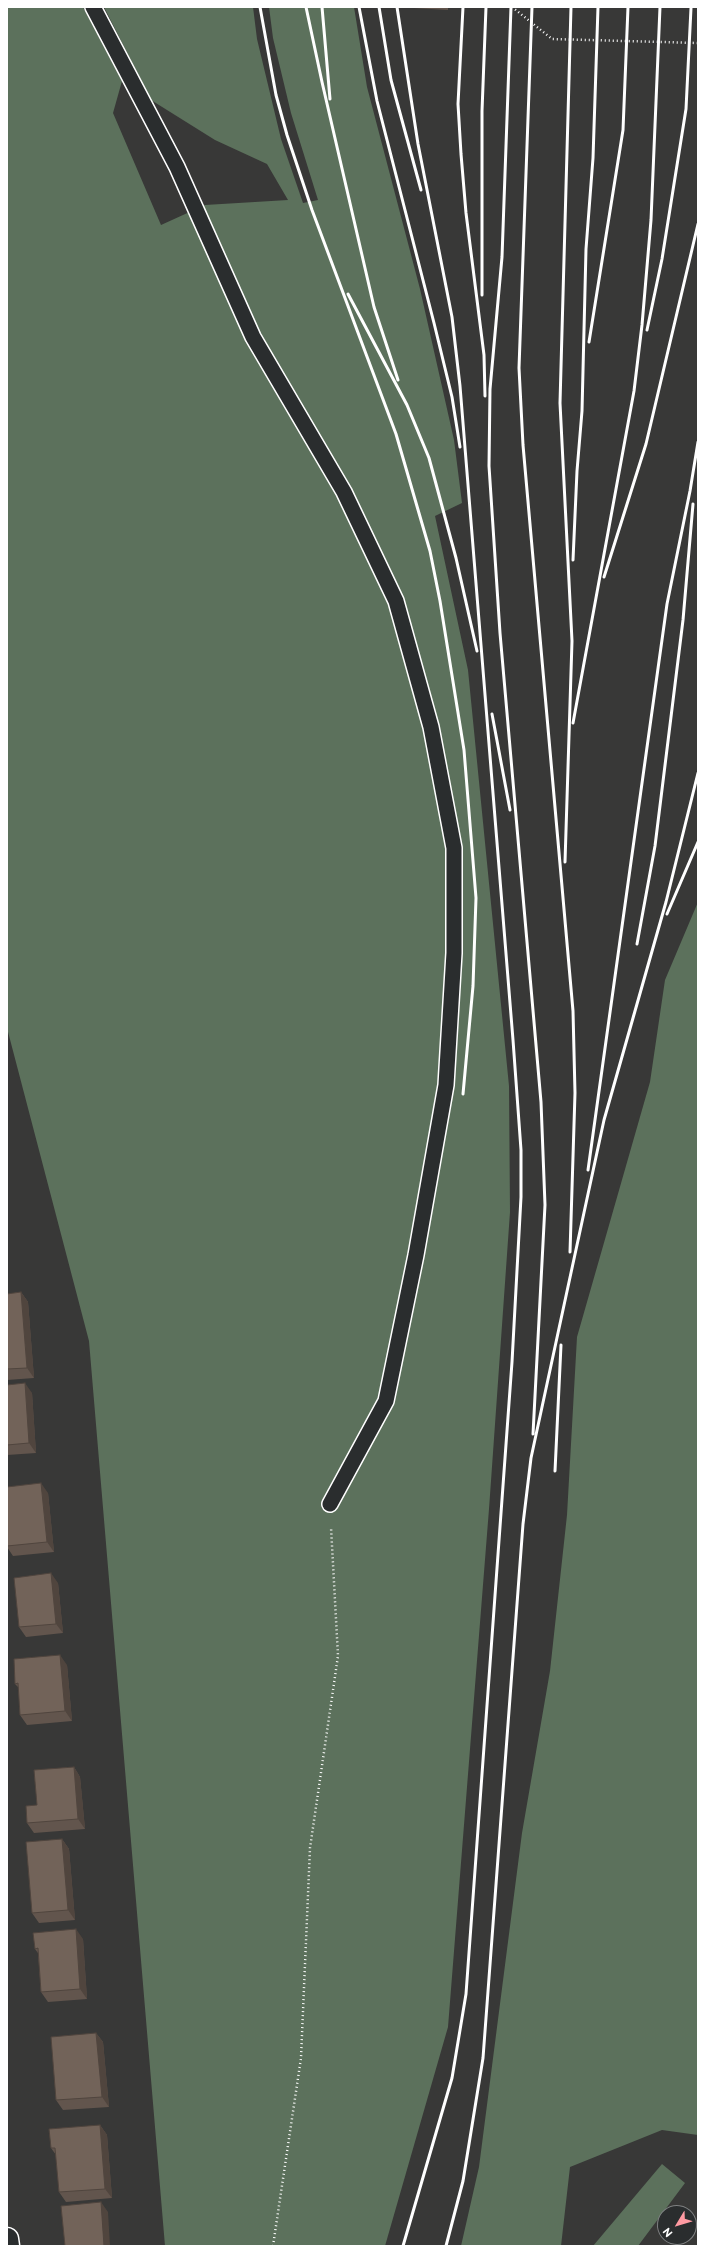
<!DOCTYPE html>
<html>
<head>
<meta charset="utf-8">
<style>
	body { margin:0 }
	#map { position:relative; width:705px; height:2253px; overflow:hidden; background:#383837; font-family:"Balsamiq Sans",sans-serif }
	canvas { display:block }
	.frame { position:absolute; inset:0; border:8px solid #fff; pointer-events:none }
	.north { position:absolute; left:657px; top:2205px; width:40px; height:40px; box-sizing:border-box; background:#2a2d2e; border:1px solid #7f8182; border-radius:50%; rotate:232deg; font-size:11px; font-weight:700; line-height:16px; text-align:center; color:#fff }
	.north::after { content:''; display:block; margin:auto; width:14px; height:18px; background:#ff9aa2; clip-path:polygon(50% 0,100% 100%,50% 72%,0 100%) }
</style>
</head>
<body>
<div id="map">
<canvas width="705" height="2253"></canvas>
<div class="frame"></div>
<div class="north">N</div>
</div>
<script>
const context = document.querySelector('canvas').getContext('2d');
context.lineJoin = 'round';
function fillPath(path, color) {
  context.fillStyle = color;
  context.fill(path, 'evenodd');
}
function poly(rows) {
  const path = new Path2D();
  for (const r of rows) {
    path.moveTo(r[0], r[1]);
    for (let i = 2; i < r.length; i += 2) path.lineTo(r[i], r[i + 1]);
  }
  return path;
}
function strokePath(path, color, width, dash) {
  context.strokeStyle = color;
  context.lineWidth = width;
  context.lineCap = dash ? 'butt' : 'round';
  context.setLineDash(dash || []);
  context.stroke(path);
}
fillPath(poly([
	[7,7,83,7,122,81,113,113,161,225,205,205,288,200,267,164,215,140,151,100,104,7,253,7,257,39,281,139,303,203,318,200,291,113,273,38,269,7,354,7,367,87,420,289,454,440,462,503,435,516,468,670,509,1086,510,1212,489,1509,448,2027,385,2246,165,2246,89,1341,7,1028],
	[411,630,459,847,461,972,449,970,448,849,424,731,397,636],
	[698,902,698,2135,662,2130,570,2167,561,2246,461,2246,479,2167,522,1833,550,1671,567,1515,577,1337,650,1082,665,980],
	[662,2164,685,2183,638,2246,593,2246]
]), '#5c715c');
const service = poly([
	[93,7,177,167,253,337,344,492,396,601,431,727,454,848,454,953,446,1085,416,1255,386,1401,330,1504]
]);
const minor = poly([
	[7,2239,8,2246]
]);
strokePath(service, '#fff', 18);
strokePath(minor, '#fff', 25);
strokePath(poly([
	[512,7,552,39,698,43],
	[273,2246,301,2058,310,1848,338,1656,331,1527]
]), '#fff', 2.5, [1, 3]);
strokePath(service, '#2a2d2e', 15);
strokePath(minor, '#2a2d2e', 22);
strokePath(poly([
	[260,7,276,95,287,135,312,210,396,434,430,551,440,601,464,750,476,898,473,986,463,1094],
	[306,7,322,82,374,307,398,380],
	[322,7,330,99],
	[359,7,377,101,434,323,452,397,460,447],
	[379,7,391,80,421,190],
	[397,7,418,144,452,317,460,386,513,1040,521,1150,521,1197,512,1362,466,1994,452,2078,403,2246],
	[463,7,458,104,461,154,466,213,484,355,485,396],
	[511,7,502,257,490,389,489,466,500,633,541,1102,545,1205,533,1434],
	[532,7,519,368,523,445,573,1011,575,1093,570,1252],
	[348,294,407,405,429,458,456,558,477,651],
	[482,295,482,111,486,7],
	[647,330,662,259,686,109,691,8],
	[589,342,623,130,628,7],
	[573,560,577,471,582,411,586,249,593,158,598,7],
	[604,577,646,444,698,224],
	[492,714,510,810],
	[573,723,634,391,642,325,651,220,660,7],
	[565,862,572,641,560,403,571,7],
	[667,914,698,842],
	[637,944,655,846,683,620,693,504],
	[588,1170,667,604,690,491,698,442],
	[555,1471,561,1345],
	[446,2246,463,2181,483,2058,523,1524,531,1458,604,1120,666,902,698,773]
]), '#fff', 3);
fillPath(poly([
	[413,7,448,7,448,10,414,8],
	[651,7,698,7,698,8],
	[21,1292,28,1302,34,1378,7,1380,7,1294],
	[7,1385,32,1393,36,1453,7,1455],
	[7,1487,48,1493,54,1552,13,1556,7,1547],
	[58,1583,63,1633,26,1637,19,1627],
	[67,1665,72,1721,27,1725,20,1715,19,1688,15,1684],
	[74,1767,80,1777,85,1829,34,1833,27,1823,37,1805],
	[62,1839,69,1849,75,1920,39,1923,32,1913],
	[83,1939,87,1999,48,2002,41,1992,38,1953,35,1949],
	[96,2033,103,2042,109,2107,63,2110,56,2100],
	[100,2125,107,2135,112,2198,66,2202,59,2192,56,2155,51,2148]
]), '#62554d');
fillPath(poly([
	[21,1292,28,1302,34,1378,27,1368],
	[25,1383,32,1393,36,1453,29,1443],
	[41,1483,48,1493,54,1552,47,1542],
	[51,1573,58,1583,63,1633,56,1624],
	[60,1655,67,1665,72,1721,65,1711],
	[74,1767,80,1777,85,1829,78,1819],
	[62,1839,69,1849,75,1920,68,1910],
	[76,1929,83,1939,87,1999,80,1989],
	[96,2033,103,2042,109,2107,102,2097],
	[100,2125,107,2135,112,2198,105,2189],
	[101,2202,108,2212,110,2246,104,2246]
]), '#50453e');
const building = poly([
	[21,1292,27,1368,7,1369,7,1294,21,1292],
	[25,1383,29,1443,7,1445,7,1385,25,1383],
	[41,1483,47,1542,7,1546,7,1487,41,1483],
	[51,1573,56,1624,19,1627,14,1578,51,1573],
	[60,1655,65,1711,20,1715,18,1683,15,1684,14,1659,60,1655],
	[74,1767,78,1819,27,1823,26,1806,37,1805,34,1770,74,1767],
	[62,1839,68,1910,32,1913,26,1842,62,1839],
	[76,1929,80,1989,41,1992,38,1948,35,1949,33,1933,76,1929],
	[96,2033,102,2097,56,2100,51,2037,96,2033],
	[100,2125,105,2189,59,2192,55,2148,51,2148,49,2129,100,2125],
	[101,2202,104,2246,65,2246,61,2206,101,2202]
]);
fillPath(building, '#726359');
strokePath(building, '#50453e', 1);
</script>
</body>
</html>
